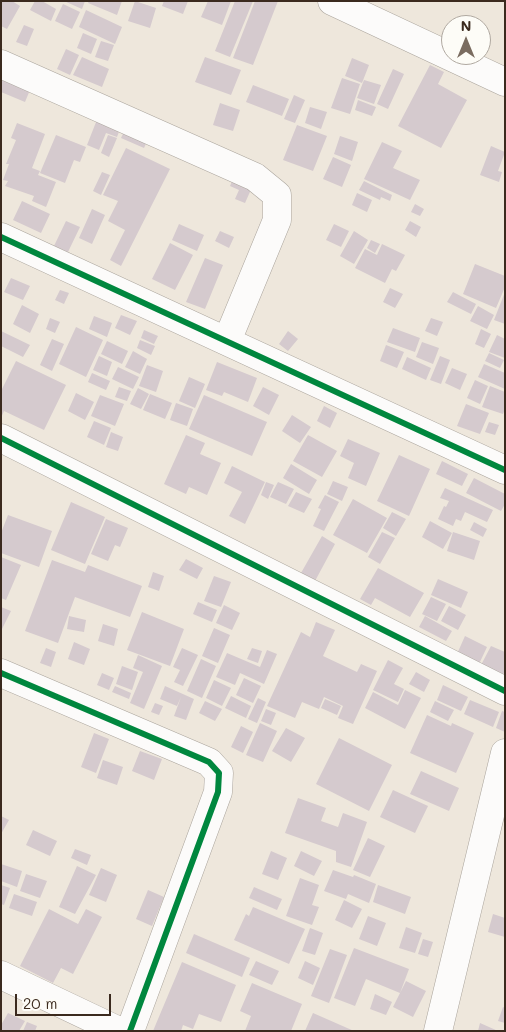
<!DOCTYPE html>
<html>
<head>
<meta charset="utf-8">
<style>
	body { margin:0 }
	#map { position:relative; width:506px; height:1032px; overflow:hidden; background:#eee7dc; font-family:Mali,sans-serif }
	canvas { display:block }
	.frame { position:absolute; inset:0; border:2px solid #3b2a1e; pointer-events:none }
	.north { position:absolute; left:441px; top:15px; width:50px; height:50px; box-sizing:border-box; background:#fdfcf7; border:1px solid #afa8a0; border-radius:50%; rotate:0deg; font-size:14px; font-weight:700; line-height:20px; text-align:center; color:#3b2a1e }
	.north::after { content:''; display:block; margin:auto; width:18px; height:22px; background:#7a6c60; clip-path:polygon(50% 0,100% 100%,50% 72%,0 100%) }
	.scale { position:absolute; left:15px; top:994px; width:96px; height:22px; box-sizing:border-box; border:2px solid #3b2a1e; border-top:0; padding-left:6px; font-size:15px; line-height:18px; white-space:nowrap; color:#3b2a1e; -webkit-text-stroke:4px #fdfcf7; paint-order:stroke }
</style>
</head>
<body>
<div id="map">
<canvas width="506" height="1032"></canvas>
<div class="frame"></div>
<div class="north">N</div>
<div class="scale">20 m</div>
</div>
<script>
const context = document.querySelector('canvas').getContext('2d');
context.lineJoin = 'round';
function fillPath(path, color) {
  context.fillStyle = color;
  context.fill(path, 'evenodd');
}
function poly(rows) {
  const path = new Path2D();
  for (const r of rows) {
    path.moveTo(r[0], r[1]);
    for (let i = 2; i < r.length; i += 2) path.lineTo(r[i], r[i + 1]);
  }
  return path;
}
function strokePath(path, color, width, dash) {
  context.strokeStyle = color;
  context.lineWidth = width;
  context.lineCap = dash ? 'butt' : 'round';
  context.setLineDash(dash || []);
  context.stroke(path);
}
fillPath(poly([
	[1,1,12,1,20,6,7,29,1,26],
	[35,1,42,1,56,9,51,21,30,10],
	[64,1,85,1,82,9],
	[89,1,122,1,117,15,88,3],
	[135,1,156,8,150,28,128,21],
	[164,1,188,1,183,14,162,6],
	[208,1,231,1,222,25,201,17],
	[235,1,253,1,230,57,215,51],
	[255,1,278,1,253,65,233,58],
	[63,4,80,12,72,29,55,21],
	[86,10,122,27,115,44,79,27],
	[24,25,34,29,27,46,16,42],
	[83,33,97,39,91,54,77,48],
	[101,41,114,45,108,61,95,57],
	[66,49,79,55,70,75,57,69],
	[82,57,109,69,102,87,73,75],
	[205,57,241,70,231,95,195,82],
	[352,58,369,65,362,83,345,76],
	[430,65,444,72,438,84,467,100,441,148,398,126],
	[393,69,404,74,388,109,377,104],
	[1,72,32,85,25,102,1,92],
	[342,78,360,84,350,114,331,108],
	[364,80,381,85,374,104,357,98],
	[253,85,289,99,282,116,246,102],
	[294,95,305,100,295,123,284,119],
	[358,100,376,107,372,116,355,110],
	[220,103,240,110,233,131,213,125],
	[310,107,327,112,321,129,305,123],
	[100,112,123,121,117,137,106,133,99,150,87,145],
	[17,123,45,134,32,168,40,171,38,175,56,182,46,207,32,201,34,196,5,186,8,181,3,180,9,164,6,164,16,140,11,138],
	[127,125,150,135,144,148,121,138],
	[297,125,327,136,313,171,283,160],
	[56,135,86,147,80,162,74,160,65,183,40,173],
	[108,135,117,138,109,157,101,153],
	[340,136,358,142,352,161,334,154],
	[382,142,402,151,393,168,420,180,410,200,364,179],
	[491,146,505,152,498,171,502,172,499,182,480,175],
	[126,148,170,169,121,266,110,260,125,230,108,221,118,201,103,195],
	[333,157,351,165,342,187,323,179],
	[102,172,110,175,101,195,93,191],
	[234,177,253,185,245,203,235,199,239,190,230,186],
	[364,181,392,195,390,201,381,197,380,200,359,190],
	[357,193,372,200,367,212,352,205],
	[22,201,50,214,41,233,13,220],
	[415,204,424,209,420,216,411,212],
	[92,209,105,215,92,244,79,238],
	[66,221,80,227,68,252,54,246],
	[410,221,421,227,416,237,405,230],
	[179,224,204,235,197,251,172,240],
	[334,224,349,231,341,247,326,240],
	[220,231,234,237,229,248,215,241],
	[354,231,368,240,354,264,340,256],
	[371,240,380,244,375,253,367,248],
	[170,243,193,255,175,290,152,279],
	[382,244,405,255,396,271,392,269,385,283,355,268,365,249,377,255],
	[205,258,223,265,205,309,186,302],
	[475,264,505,276,505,287,496,308,463,294],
	[11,278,30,286,23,300,4,292],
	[390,288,403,294,395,308,383,302],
	[60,290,69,293,64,304,55,300],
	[453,292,476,304,471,314,447,302],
	[505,292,505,324,494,320],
	[22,305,39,314,30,333,13,324],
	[478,306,494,315,487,329,470,321],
	[121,315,137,321,130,335,115,328],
	[94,316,112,323,107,337,89,329],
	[50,318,60,322,55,333,46,329],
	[431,318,443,322,437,336,425,331],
	[76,327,103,340,86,377,59,364],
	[393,328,420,338,415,352,387,342],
	[481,329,491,334,484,348,475,344],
	[144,330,158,336,154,344,141,338],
	[1,331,30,345,23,357,1,346],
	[288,331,298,339,288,351,279,344],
	[497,335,505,339,505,358,489,352],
	[52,339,64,344,52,371,40,365],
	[140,340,155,346,151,355,137,348],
	[107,341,128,351,122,364,101,354],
	[422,342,439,348,433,364,416,357],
	[386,345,404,352,397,368,380,361],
	[133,351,147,359,140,374,125,367],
	[489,353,504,360,500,368,485,361],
	[99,356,112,362,107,376,93,370],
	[440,356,450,360,441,384,430,380],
	[407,357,431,368,426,380,402,369],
	[16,361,66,385,44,430,4,411,1,418,1,391],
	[217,362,257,378,248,402,224,392,222,396,206,390],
	[484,364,505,373,505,389,478,377],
	[147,365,163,371,156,392,139,386],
	[118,367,139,377,133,389,112,379],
	[452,368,467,374,460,390,445,383],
	[92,373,110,381,106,390,88,382],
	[189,377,205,384,195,408,179,401],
	[475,380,488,386,480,404,467,398],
	[490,386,505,392,505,409,503,414,482,407],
	[119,387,131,391,127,401,115,397],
	[263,387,279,395,269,415,253,406],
	[138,388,149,394,141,409,130,404],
	[76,393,94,402,85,420,68,411],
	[150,394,172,403,165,419,143,410],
	[100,395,124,404,115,426,91,416],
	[204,395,267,422,252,456,189,429],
	[176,403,193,409,187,426,170,420],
	[466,404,489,413,480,434,457,426],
	[324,406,337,413,330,428,317,421],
	[292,415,311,427,300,443,282,431],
	[94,421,111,428,104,445,87,437],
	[489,422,499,425,495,435,485,432],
	[111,432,123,437,118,451,106,447],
	[186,435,205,443,200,454,221,463,207,495,189,487,186,494,164,484],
	[308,435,337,451,322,477,293,461],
	[348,439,380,453,366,486,348,478,354,463,340,456],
	[399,455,430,469,409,516,377,501],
	[442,461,468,474,462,486,436,474],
	[291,464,317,480,309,494,283,478],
	[232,466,265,482,245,524,229,516,242,492,224,483],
	[474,478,505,494,505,504,501,511,466,493],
	[333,481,348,487,342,501,327,494],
	[266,482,274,485,268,499,261,495],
	[278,482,294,489,286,504,270,497],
	[445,488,493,510,487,522,465,512,461,521,456,519,453,526,438,519,444,506,446,507,449,501,440,498],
	[296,492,312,499,304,513,288,506],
	[325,495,339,502,324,531,313,526,321,509,318,508],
	[353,499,387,518,367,553,333,535],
	[71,502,105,517,85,564,51,550],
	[392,512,406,519,396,536,383,528],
	[8,515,52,531,39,567,1,553,1,533],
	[106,519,128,528,120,547,115,545,108,561,91,554],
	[430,521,452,533,443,549,422,537],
	[474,522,487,529,483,537,470,530],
	[382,532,395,538,380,564,368,557],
	[453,532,480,541,474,560,447,551],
	[322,536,335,544,315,581,301,573],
	[1,557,21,565,6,600,1,598],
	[186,559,203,568,197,579,179,570],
	[52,560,85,572,88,565,142,586,130,617,75,597,58,643,25,631],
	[378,568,424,593,410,617,375,598,371,605,360,599],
	[153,572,164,576,159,591,148,587],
	[214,576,231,582,221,607,204,601],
	[438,579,468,592,461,608,431,595],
	[431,597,446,604,437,621,422,614],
	[198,602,217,610,212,622,193,614],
	[224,605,240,613,232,630,216,623],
	[449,606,466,615,458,630,441,621],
	[1,607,11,611,1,631],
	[142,612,184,629,170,666,127,650],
	[69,616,86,620,84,632,67,629],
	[425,616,452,631,446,641,419,627],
	[316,622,335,630,323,656,357,672,361,664,377,671,353,724,338,718,343,706,324,697,319,709,302,702,295,718,267,706,301,632,310,637],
	[103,624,118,629,114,646,98,641],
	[214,628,230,635,218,663,202,656],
	[465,636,487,647,479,664,457,654],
	[74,642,90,649,84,665,68,659],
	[491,646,505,652,505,671,503,675,481,665],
	[46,648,56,652,51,667,40,663],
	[182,648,198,655,183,686,174,682,180,670,173,667],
	[252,648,262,651,258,663,247,659],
	[267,650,277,654,264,684,240,673,235,685,216,677,227,653,260,667],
	[138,655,162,666,144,709,130,703,143,672,133,668],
	[201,659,216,666,202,698,187,691],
	[388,660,403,668,394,684,404,689,398,702,373,690],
	[122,666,138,672,132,690,116,684],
	[416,672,430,680,424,692,409,684],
	[102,673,114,678,109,690,97,685],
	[244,678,261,686,253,703,236,695],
	[214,680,231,688,222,706,206,698],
	[443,685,468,697,461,711,437,700],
	[115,686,131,693,129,699,112,692],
	[165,686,194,699,186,720,174,716,181,697,177,706,160,699],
	[405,690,421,698,405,729,365,708,373,692,398,705],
	[231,696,251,706,246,718,225,708],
	[258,698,266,702,257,723,248,719],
	[325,699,341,706,337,715,321,708],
	[470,700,499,712,493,727,464,714],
	[205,701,222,709,215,721,199,713],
	[435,701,454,710,448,721,430,712],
	[155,703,163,706,159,715,151,712],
	[266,709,276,713,271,725,261,721],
	[502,711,505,712,505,732,496,728],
	[427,715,451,726,452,723,474,733,456,773,410,753],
	[260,723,277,731,263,762,246,755],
	[241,726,253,732,243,753,231,747],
	[286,728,305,738,291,762,272,751],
	[94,733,109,739,96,773,81,767],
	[339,738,392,765,369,811,316,784],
	[140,751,162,759,154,780,132,771],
	[103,760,123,767,117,785,97,778],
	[421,771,459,788,449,811,410,794],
	[393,790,428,806,415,833,380,817],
	[298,798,326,808,321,821,338,827,343,813,367,822,351,867,336,862,336,851,285,833],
	[1,816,9,820,1,834],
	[33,830,57,841,50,856,26,845],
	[368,838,385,846,370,877,353,870],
	[75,849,91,855,87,865,71,858],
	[271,851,287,858,278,880,262,874],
	[301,851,322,861,314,876,294,866],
	[1,864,22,871,17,887,1,881],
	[77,866,96,875,75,914,59,907],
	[101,868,117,875,106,902,89,895],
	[333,870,353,877,354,875,376,884,369,903,348,894,346,899,324,891],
	[26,874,47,881,40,898,20,891],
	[300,878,319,885,312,905,319,907,312,925,286,916],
	[1,885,10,888,4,905,1,904],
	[378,885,411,897,405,914,373,902],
	[254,887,282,899,277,910,249,898],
	[148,890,164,897,152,926,136,919],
	[14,894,37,902,32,916,9,908],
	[344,900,362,909,352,928,335,920],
	[253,907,305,929,289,964,234,940,246,914,249,916],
	[49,909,78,924,86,909,102,917,73,974,61,968,53,983,20,966],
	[493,914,505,918,505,937,488,932],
	[368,916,386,923,377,946,359,939],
	[406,927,422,933,415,953,399,948],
	[310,928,323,933,315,955,302,951],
	[194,934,250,958,242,977,186,953],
	[423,939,433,942,428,957,418,954],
	[354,948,409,969,400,993,366,979,355,1006,334,998],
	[330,949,347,955,329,1003,311,996],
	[256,961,279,971,272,985,249,975],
	[305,961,320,968,313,985,298,978],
	[182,962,236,985,221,1022,199,1014,193,1029,183,1025,181,1031,153,1031],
	[406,981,426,991,413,1017,393,1007],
	[252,983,302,1004,291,1031,245,1031,251,1016,240,1011],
	[375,994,392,1002,386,1015,370,1009],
	[503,1007,505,1008,505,1023,498,1021],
	[8,1013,25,1021,19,1031,4,1031,1,1029,1,1025],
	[313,1013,354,1031,305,1031],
	[27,1022,37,1026,35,1031,23,1031],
	[480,1023,498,1031,478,1031]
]), '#d5cace');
const minor = poly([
	[332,1,505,82],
	[1,64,255,177,277,195,277,220,227,341],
	[1,237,505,470],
	[1,438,505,691],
	[1,673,209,762,219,773,218,792,130,1031],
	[1,975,119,1031],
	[438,1031,505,753]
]);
strokePath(minor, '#aaa49c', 29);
strokePath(minor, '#fcfbfa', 28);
strokePath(poly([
	[1,237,505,470],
	[1,438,505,691],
	[1,673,209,762,219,773,218,792,130,1031]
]), '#00873e', 6);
</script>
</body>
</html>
